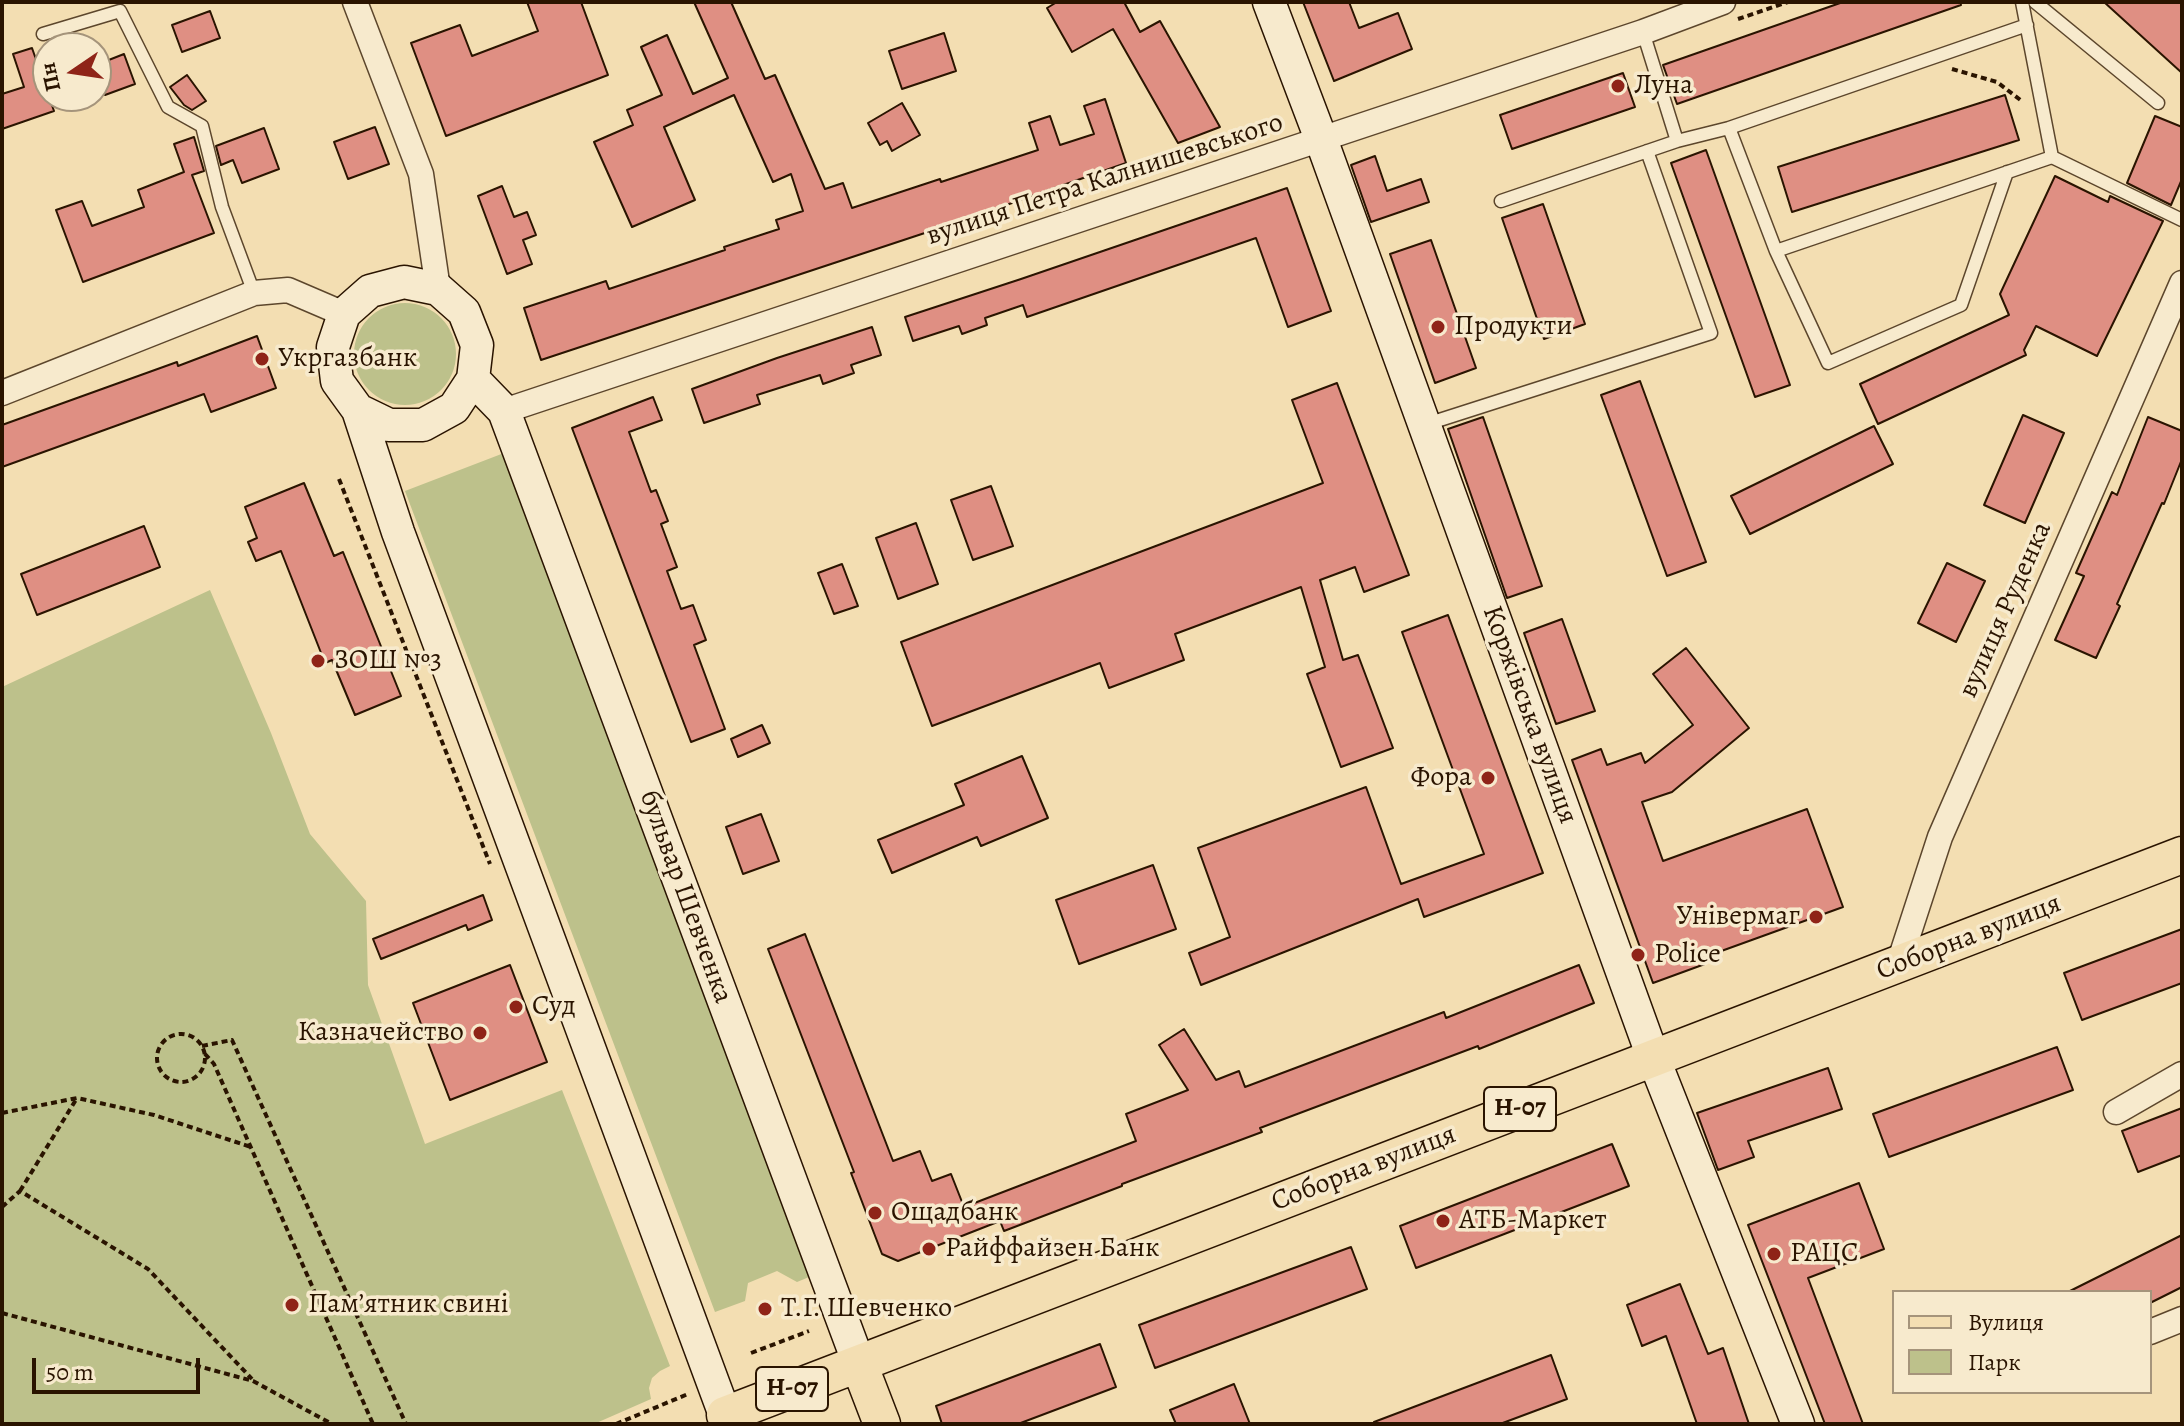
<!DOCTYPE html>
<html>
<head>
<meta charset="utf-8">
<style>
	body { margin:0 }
	#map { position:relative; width:2184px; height:1426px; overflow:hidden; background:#f3deb2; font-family:Alegreya,serif }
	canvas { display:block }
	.frame { position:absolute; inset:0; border:4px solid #2a1400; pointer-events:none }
	.legend { position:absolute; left:1892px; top:1290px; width:260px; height:104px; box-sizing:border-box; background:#f7eacd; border:2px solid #a5947b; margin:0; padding:10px 14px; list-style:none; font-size:24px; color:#2a1400 }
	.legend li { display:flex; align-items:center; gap:16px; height:40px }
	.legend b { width:40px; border:2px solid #a5947b }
	.north { position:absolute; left:32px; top:32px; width:80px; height:80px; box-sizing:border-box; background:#f7eacd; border:2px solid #a5947b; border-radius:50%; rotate:257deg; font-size:22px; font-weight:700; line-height:32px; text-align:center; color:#2a1400 }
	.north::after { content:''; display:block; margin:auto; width:28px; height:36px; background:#8f2418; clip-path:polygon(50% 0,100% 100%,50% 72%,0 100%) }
	.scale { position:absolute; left:32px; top:1358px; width:168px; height:36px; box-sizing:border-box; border:4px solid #2a1400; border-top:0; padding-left:10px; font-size:24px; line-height:28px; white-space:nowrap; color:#2a1400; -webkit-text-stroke:6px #f7eacd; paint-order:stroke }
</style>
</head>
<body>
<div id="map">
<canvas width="2184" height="1426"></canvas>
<div class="frame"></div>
<ul class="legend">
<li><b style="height:10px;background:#f3deb2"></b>Вулиця</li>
<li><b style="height:22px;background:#bdc18b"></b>Парк</li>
</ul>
<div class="north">Пн</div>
<div class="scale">50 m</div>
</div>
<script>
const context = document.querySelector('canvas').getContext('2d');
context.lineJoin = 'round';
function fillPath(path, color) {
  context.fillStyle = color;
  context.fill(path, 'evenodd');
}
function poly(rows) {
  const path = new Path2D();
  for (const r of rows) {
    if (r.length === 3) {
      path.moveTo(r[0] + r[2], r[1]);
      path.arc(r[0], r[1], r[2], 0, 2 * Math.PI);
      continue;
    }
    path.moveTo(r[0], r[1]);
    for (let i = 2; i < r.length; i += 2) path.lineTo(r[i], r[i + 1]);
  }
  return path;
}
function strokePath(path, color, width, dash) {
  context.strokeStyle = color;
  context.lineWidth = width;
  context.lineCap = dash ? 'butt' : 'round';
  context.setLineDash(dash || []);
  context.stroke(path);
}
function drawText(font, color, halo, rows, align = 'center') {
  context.font = font + ' Alegreya,serif';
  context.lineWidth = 7;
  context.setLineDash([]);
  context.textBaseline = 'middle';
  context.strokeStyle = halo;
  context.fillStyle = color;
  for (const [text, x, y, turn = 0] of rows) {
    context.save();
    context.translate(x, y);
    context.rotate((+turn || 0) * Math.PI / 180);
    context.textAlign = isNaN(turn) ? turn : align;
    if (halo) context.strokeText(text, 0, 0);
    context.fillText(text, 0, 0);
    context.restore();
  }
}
fillPath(poly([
	[405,354,51],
	[504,453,814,1275,797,1282,777,1271,748,1283,745,1301,715,1312,405,491],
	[210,590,271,733,310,834,366,901,368,985,425,1144,562,1090,670,1366,660,1371,652,1378,649,1388,651,1399,594,1424,2,1424,2,687]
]), '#bdc18b');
const building = poly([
	[527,2,581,2,608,75,446,136,411,43,460,25,472,56,538,31,527,2],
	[694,2,731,2,765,79,775,75,825,189,843,183,852,208,940,179,941,182,1038,150,1029,123,1050,116,1060,145,1094,134,1084,106,1105,99,1126,163,955,223,541,360,524,308,606,281,609,289,725,250,724,247,779,229,776,220,803,211,791,174,773,182,734,95,664,127,695,200,632,227,594,142,633,125,627,110,662,95,641,47,667,35,693,94,728,78,694,2],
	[1057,2,1124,2,1140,32,1160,21,1220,127,1178,143,1113,29,1072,52,1047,8,1057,2],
	[1303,2,1349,2,1359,28,1398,13,1412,49,1334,81,1303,2],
	[1843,2,1960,2,1961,5,1677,104,1663,65,1843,2],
	[2104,2,2182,2,2182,73,2104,2],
	[210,11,220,38,182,52,172,25,210,11],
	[944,33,956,71,902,89,889,51,944,33],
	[32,48,54,111,2,129,2,94,24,87,13,54,32,48],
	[124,54,135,84,105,95,96,70,96,65,124,54],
	[1623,73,1635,107,1512,149,1500,115,1623,73],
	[187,75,206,101,192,110,184,105,170,87,187,75],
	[2005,95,2019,140,1792,212,1778,167,2005,95],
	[902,103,920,135,892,151,887,141,880,145,868,123,902,103],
	[2155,116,2182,127,2182,179,2171,205,2127,183,2155,116],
	[375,127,389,164,348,179,334,142,375,127],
	[264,128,279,169,242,183,233,160,221,165,216,146,264,128],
	[194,137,204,171,192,175,214,233,83,282,56,210,82,201,92,226,144,207,138,190,184,172,174,144,194,137],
	[1706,150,1790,385,1755,397,1671,163,1706,150],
	[1375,156,1387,191,1421,179,1429,202,1371,222,1351,165,1375,156],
	[2055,176,2108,202,2110,196,2163,221,2097,356,2036,326,2024,350,2026,355,1878,424,1860,384,2009,315,2000,294,2055,176],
	[502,186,514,217,527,212,536,235,523,240,532,264,507,274,478,196,502,186],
	[1287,188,1331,311,1288,327,1256,238,1027,317,1023,305,985,318,987,325,962,334,959,326,913,341,905,317,1021,279,1287,188],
	[1543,204,1585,324,1544,339,1502,218,1543,204],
	[1431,240,1476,368,1435,383,1390,254,1431,240],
	[872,327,881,355,851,365,854,373,823,384,820,375,757,395,760,404,704,423,692,389,777,358,872,327],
	[257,336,276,388,211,412,204,394,2,467,2,425,177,362,178,366,257,336],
	[1640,381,1706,562,1667,576,1601,395,1640,381],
	[1337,383,1409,575,1364,592,1355,567,1320,580,1343,660,1358,655,1393,748,1341,767,1307,674,1325,667,1301,587,1175,634,1184,660,1109,688,1100,663,932,726,901,642,1323,483,1292,400,1337,383],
	[653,397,662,420,629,432,651,492,656,490,668,521,661,524,677,567,667,571,681,609,693,605,706,640,694,645,725,729,691,742,572,428,653,397],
	[2023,415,2064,433,2025,523,1984,505,2023,415],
	[1483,417,1542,586,1507,598,1448,429,1483,417],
	[2148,417,2182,431,2182,459,2164,504,2162,503,2117,604,2120,606,2096,658,2055,640,2084,576,2076,573,2112,492,2117,495,2148,417],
	[1874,426,1893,464,1750,534,1731,496,1874,426],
	[304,483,334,556,343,552,401,696,355,715,332,660,325,663,281,551,256,561,248,542,257,538,245,507,304,483],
	[991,486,1013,546,973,560,951,500,991,486],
	[916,523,938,584,898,599,876,538,916,523],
	[144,526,160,567,37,615,21,574,144,526],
	[1947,563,1985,581,1956,642,1918,623,1947,563],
	[842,564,858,606,834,614,818,573,842,564],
	[1448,615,1543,873,1424,917,1418,899,1201,985,1189,953,1230,937,1198,848,1366,787,1401,884,1484,854,1402,632,1448,615],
	[1562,619,1595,711,1556,724,1524,633,1562,619],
	[1686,648,1749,728,1672,792,1642,802,1663,861,1807,809,1843,907,1702,958,1705,964,1653,983,1572,760,1601,749,1607,765,1641,753,1645,763,1693,725,1653,674,1686,648],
	[762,725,770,743,738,757,731,739,762,725],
	[1022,756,1048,818,981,846,977,837,892,873,878,840,964,805,955,784,1022,756],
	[761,814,779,861,743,874,726,827,761,814],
	[1153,865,1176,929,1079,964,1056,900,1153,865],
	[483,895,492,920,468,930,466,925,381,959,373,939,483,895],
	[2182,929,2182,983,2082,1020,2064,973,2182,929],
	[805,934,893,1161,920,1151,932,1181,951,1174,964,1207,1136,1141,1126,1114,1188,1090,1159,1045,1184,1029,1216,1080,1239,1071,1245,1087,1444,1012,1446,1018,1579,965,1594,1003,1479,1049,1478,1046,1260,1128,1262,1132,1122,1184,1122,1186,1004,1231,1000,1221,898,1261,882,1254,851,1173,854,1172,768,949,805,934],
	[510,965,547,1062,450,1100,413,1003,510,965],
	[2057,1047,2073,1090,1889,1157,1873,1114,2057,1047],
	[1828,1068,1842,1109,1748,1141,1754,1157,1718,1170,1697,1113,1828,1068],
	[2182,1108,2182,1155,2138,1172,2122,1131,2182,1108],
	[1612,1144,1629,1186,1416,1268,1400,1226,1612,1144],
	[1859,1183,1884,1249,1808,1278,1863,1424,1825,1424,1748,1225,1859,1183],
	[2182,1235,2182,1287,2150,1303,2150,1292,2068,1292,2182,1235],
	[1351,1247,1367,1289,1155,1368,1139,1325,1351,1247],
	[1680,1284,1708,1354,1723,1348,1749,1424,1697,1424,1666,1336,1642,1346,1627,1305,1680,1284],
	[1100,1344,1116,1387,1018,1424,942,1424,936,1406,1100,1344],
	[1551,1355,1567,1399,1500,1424,1374,1424,1374,1422,1551,1355],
	[1234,1384,1250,1424,1176,1424,1170,1410,1234,1384]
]);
fillPath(building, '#df8f83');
strokePath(building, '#2a1400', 2);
const lane = poly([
	[2022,2,2052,157],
	[2035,2,2158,103],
	[1643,32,1677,141,1729,128,1776,251,1828,363,1961,305,2007,172],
	[43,34,120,11,168,107,202,126,222,207,254,293],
	[1729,128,2027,25],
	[1501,201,1677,141],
	[1776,251,2052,157,2182,220],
	[1427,424,1711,333,1647,151]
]);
const street = poly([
	[355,2,421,174,438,289],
	[2,393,254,293,288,290,344,314],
	[504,411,1643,32,1723,2],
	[1898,966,1940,837,2182,283],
	[2116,1112,2182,1074],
	[2150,1332,2182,1319]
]);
const secondary = poly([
	[1269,2,1321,139,1653,1057,1798,1424],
	[473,379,504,411,859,1364],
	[358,410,389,425,423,425,454,408,473,379,477,345,464,312,438,289,404,282,370,291,344,314,333,347,337,381,358,410,398,532,725,1415]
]);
const primary = poly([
	[859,1364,882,1424],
	[729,1424,725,1415,2182,855]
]);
strokePath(lane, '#5c462c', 15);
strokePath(street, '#5c462c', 27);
strokePath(secondary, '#2a1400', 35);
strokePath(primary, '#2a1400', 39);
strokePath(poly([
	[1738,19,1788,2],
	[1952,69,1997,82,2023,102],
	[339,479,490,864],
	[181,1058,24],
	[202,1046,232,1040,406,1424],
	[205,1054,214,1064,373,1424],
	[2,1113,77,1098,154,1115,251,1147],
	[20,1191,77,1098],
	[2,1207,20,1191,148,1269,252,1379],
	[2,1313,253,1381,332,1424],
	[751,1353,809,1331],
	[616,1424,688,1394]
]), '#2a1400', 4, [6, 4]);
strokePath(lane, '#f7eacd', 12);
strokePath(street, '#f7eacd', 24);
strokePath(secondary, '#f7eacd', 32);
strokePath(primary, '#f3deb2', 36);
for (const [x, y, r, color] of [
	[1618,86,8,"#8f2418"],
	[1438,327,8,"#8f2418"],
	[262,359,8,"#8f2418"],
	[318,661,8,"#8f2418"],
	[1488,778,8,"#8f2418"],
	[1816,917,8,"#8f2418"],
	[1638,955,8,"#8f2418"],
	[516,1007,8,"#8f2418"],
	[480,1033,8,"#8f2418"],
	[875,1213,8,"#8f2418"],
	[1443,1221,8,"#8f2418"],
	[929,1249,8,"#8f2418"],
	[1774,1254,8,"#8f2418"],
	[292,1305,8,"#8f2418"],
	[765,1309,8,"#8f2418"]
]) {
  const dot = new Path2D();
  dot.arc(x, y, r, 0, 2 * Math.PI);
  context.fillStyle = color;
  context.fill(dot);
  strokePath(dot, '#f7eacd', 3);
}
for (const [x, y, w] of [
	[1520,1109,72],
	[792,1389,72]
]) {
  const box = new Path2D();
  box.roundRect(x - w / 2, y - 22, w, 44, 6);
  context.fillStyle = '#f7eacd';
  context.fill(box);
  strokePath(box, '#2a1400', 2);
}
drawText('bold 26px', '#2a1400', null, [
	["Н-07",1520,1109],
	["Н-07",792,1389]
]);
drawText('28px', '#2a1400', '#f7eacd', [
	["Луна",1634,86],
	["Продукти",1454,327],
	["Укргазбанк",278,359],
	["ЗОШ №3",334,661],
	["Фора",1472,778,"right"],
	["Універмаг",1800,917,"right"],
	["Police",1654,955],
	["Суд",532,1007],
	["Казначейство",464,1033,"right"],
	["Ощадбанк",891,1213],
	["АТБ-Маркет",1459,1221],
	["Райффайзен Банк",945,1249],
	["РАЦС",1790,1254],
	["Памʼятник свині",308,1305],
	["Т.Г. Шевченко",781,1309]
], 'left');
drawText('28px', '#2a1400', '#f7eacd', [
	["вулиця Петра Калнишевського",1105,180,-18],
	["вулиця Руденка",2006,610,-66],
	["Коржівська вулиця",1529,715,70],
	["бульвар Шевченка",685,897,70],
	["Соборна вулиця",1969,938,-21],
	["Соборна вулиця",1364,1169,-21]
]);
</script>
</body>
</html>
